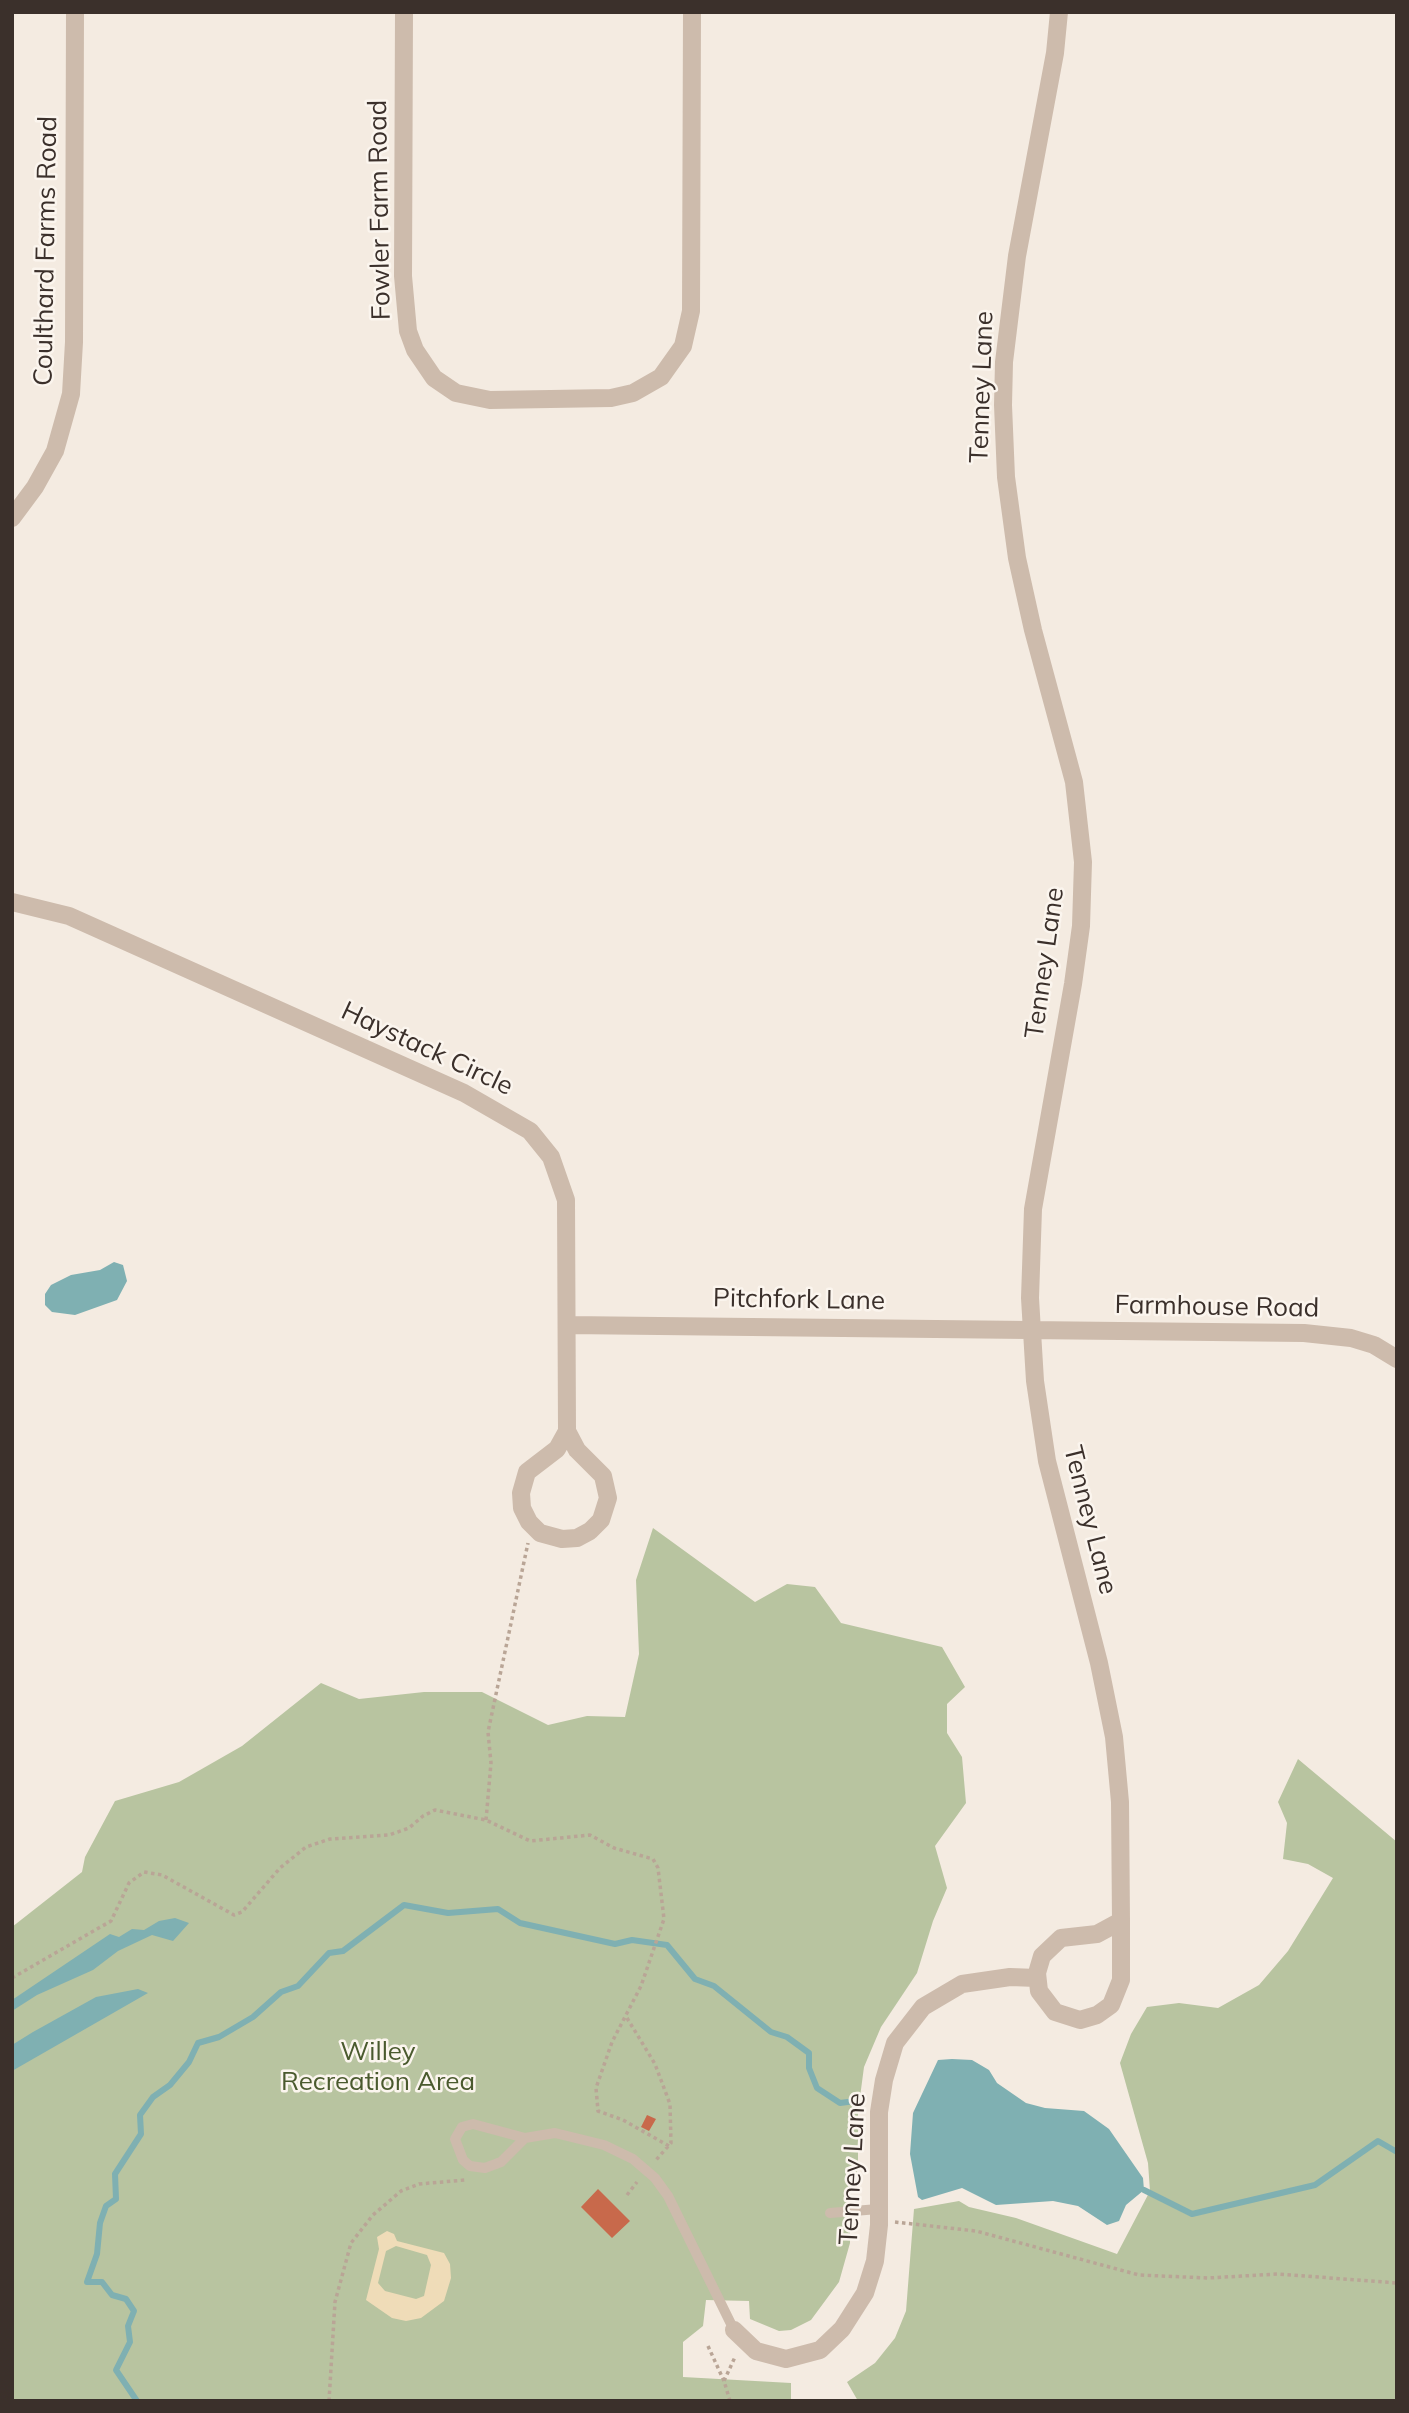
<!DOCTYPE html>
<html>
<head>
<meta charset="utf-8">
<style>
	body { margin:0 }
	#map { position:relative; width:1409px; height:2413px; overflow:hidden; background:#f4ebe1; font-family:Mulish,sans-serif }
	canvas { display:block }
	.frame { position:absolute; inset:0; border:14px solid #3b302b; pointer-events:none }
</style>
</head>
<body>
<div id="map">
<canvas width="1409" height="2413"></canvas>
<div class="frame"></div>
</div>
<script>
const context = document.querySelector('canvas').getContext('2d');
context.lineJoin = 'round';
function fillPath(path, color) {
  context.fillStyle = color;
  context.fill(path, 'evenodd');
}
function poly(rows) {
  const path = new Path2D();
  for (const r of rows) {
    path.moveTo(r[0], r[1]);
    for (let i = 2; i < r.length; i += 2) path.lineTo(r[i], r[i + 1]);
  }
  return path;
}
function strokePath(path, color, width, dash) {
  context.strokeStyle = color;
  context.lineWidth = width;
  context.lineCap = dash ? 'butt' : 'round';
  context.setLineDash(dash || []);
  context.stroke(path);
}
function drawText(font, color, halo, rows, align = 'center') {
  context.font = font + ' Mulish,sans-serif';
  context.lineWidth = 5;
  context.setLineDash([]);
  context.textBaseline = 'middle';
  context.strokeStyle = halo;
  context.fillStyle = color;
  for (const [text, x, y, turn = 0] of rows) {
    context.save();
    context.translate(x, y);
    context.rotate((+turn || 0) * Math.PI / 180);
    context.textAlign = isNaN(turn) ? turn : align;
    if (halo) context.strokeText(text, 0, 0);
    context.fillText(text, 0, 0);
    context.restore();
  }
}
fillPath(poly([
	[653,1528,755,1602,787,1584,815,1587,841,1623,942,1647,965,1687,947,1704,947,1733,962,1757,966,1803,935,1846,947,1888,933,1921,917,1973,881,2027,864,2067,858,2112,858,2166,854,2188,850,2188,850,2243,839,2282,811,2320,791,2330,779,2331,750,2319,749,2301,706,2300,703,2326,683,2342,683,2377,791,2383,791,2401,12,2401,12,1927,82,1872,85,1857,115,1801,179,1782,242,1746,321,1683,359,1699,424,1692,482,1692,548,1725,587,1716,625,1717,639,1654,636,1580],
	[1298,1759,1397,1842,1397,2401,858,2401,847,2382,875,2363,895,2338,906,2311,914,2209,959,2201,969,2207,1016,2218,1117,2254,1150,2191,1148,2163,1120,2063,1131,2034,1147,2007,1179,2003,1218,2008,1259,1985,1288,1951,1333,1878,1308,1864,1283,1859,1287,1823,1278,1802]
]), '#b8c4a0');
fillPath(poly([
	[387,2231,394,2234,397,2241,444,2253,450,2264,451,2278,444,2301,421,2318,406,2321,392,2318,366,2300,379,2249,377,2237],
	[396,2246,427,2255,431,2265,424,2296,416,2299,385,2291,378,2283,386,2251]
]), '#efdcb8');
fillPath(poly([
	[114,1262,123,1265,127,1281,117,1300,75,1315,52,1312,45,1305,45,1294,51,1285,71,1275,100,1270],
	[175,1918,189,1923,173,1941,152,1935,118,1951,93,1970,37,1995,12,2011,12,2000,110,1934,119,1937,132,1929,144,1930,159,1921],
	[138,1989,148,1993,12,2071,12,2045,33,2032,96,1997],
	[952,2059,972,2060,989,2070,997,2083,1026,2103,1045,2108,1084,2111,1109,2129,1143,2178,1144,2190,1126,2205,1119,2221,1107,2225,1078,2206,1053,2201,996,2205,962,2188,922,2200,918,2197,910,2154,913,2113,938,2060]
]), '#7fb0b2');
strokePath(poly([
	[1144,2190,1192,2214,1315,2185,1378,2141,1397,2152],
	[137,2401,116,2370,130,2342,128,2326,134,2311,126,2299,112,2295,102,2282,87,2282,97,2254,100,2223,106,2206,116,2199,115,2174,141,2134,140,2115,153,2097,170,2085,189,2062,198,2043,219,2037,253,2017,281,1992,298,1986,329,1953,343,1951,404,1905,448,1913,498,1909,520,1923,615,1944,632,1940,667,1945,695,1979,714,1986,771,2032,787,2037,809,2053,809,2068,817,2088,840,2103,863,2100]
]), '#7fb0b2', 6);
fillPath(poly([
	[647,2115,656,2119,649,2131,641,2127],
	[598,2189,630,2221,612,2238,581,2207]
]), '#c8694b');
strokePath(poly([
	[486,1820,491,1763,488,1732,528,1543],
	[12,1978,111,1921,129,1883,144,1872,162,1875,234,1915,242,1912,280,1868,306,1847,330,1839,389,1835,409,1828,423,1816,435,1810,486,1820,530,1841,590,1835,614,1848,653,1859,658,1868,664,1919,641,1986,612,2042,596,2088,598,2111,623,2120,669,2146],
	[627,2018,655,2064,670,2104,671,2143,656,2160],
	[627,2195,637,2182],
	[895,2222,976,2231,1139,2275,1208,2278,1278,2274,1397,2283],
	[708,2346,724,2381],
	[329,2401,335,2302,351,2243,373,2215,401,2191,419,2184,465,2180],
	[730,2401,724,2381,735,2357]
]), '#b9a596', 3.5, [3.5, 3.5]);
strokePath(poly([
	[525,2138,473,2124,462,2127,455,2139,463,2160,470,2166,485,2168,501,2162,525,2138,555,2133,604,2145,633,2159,655,2178,668,2196,734,2330],
	[830,2213,878,2209]
]), '#cdbbac', 10);
strokePath(poly([
	[404,12,403,276,408,331,415,350,434,378,456,393,490,400,611,398,633,393,661,377,683,346,691,311,692,12],
	[1059,12,1055,53,1017,256,1004,362,1003,405,1006,477,1017,558,1033,630,1074,782,1083,862,1081,926,1073,984,1033,1209,1030,1298,1035,1381,1047,1461,1099,1663,1114,1737,1120,1802,1121,1921],
	[12,518,35,487,55,451,71,394,74,342,75,12],
	[12,902,69,916,464,1093,530,1131,551,1157,566,1200,567,1431],
	[567,1325,1304,1333,1351,1338,1374,1345,1397,1359],
	[567,1431,577,1450,603,1476,608,1498,601,1520,590,1531,577,1538,562,1539,540,1533,529,1522,522,1508,521,1493,527,1472,557,1449,567,1431],
	[1121,1921,1121,1980,1111,2005,1097,2015,1080,2020,1055,2012,1039,1991,1037,1973,1042,1956,1061,1938,1097,1934,1121,1921],
	[734,2330,756,2351,786,2359,820,2350,842,2329,865,2293,875,2261,879,2225,879,2112,884,2080,895,2043,923,2007,962,1984,1010,1977,1037,1978]
]), '#cdbbac', 18);
drawText('26px', '#3b302b', '#fbf5ee', [
	["Fowler Farm Road",380,210,-91],
	["Coulthard Farms Road",46,251,-89],
	["Tenney Lane",982,387,-88],
	["Tenney Lane",1045,963,-82],
	["Haystack Circle",427,1049,25],
	["Pitchfork Lane",799,1300,1],
	["Farmhouse Road",1217,1307,1],
	["Tenney Lane",1090,1520,76],
	["Tenney Lane",853,2169,-87]
]);
drawText('26px', '#4a5a2e', '#fbf5ee', [
	["Willey",378,2052],
	["Recreation Area",378,2082]
]);
</script>
</body>
</html>
